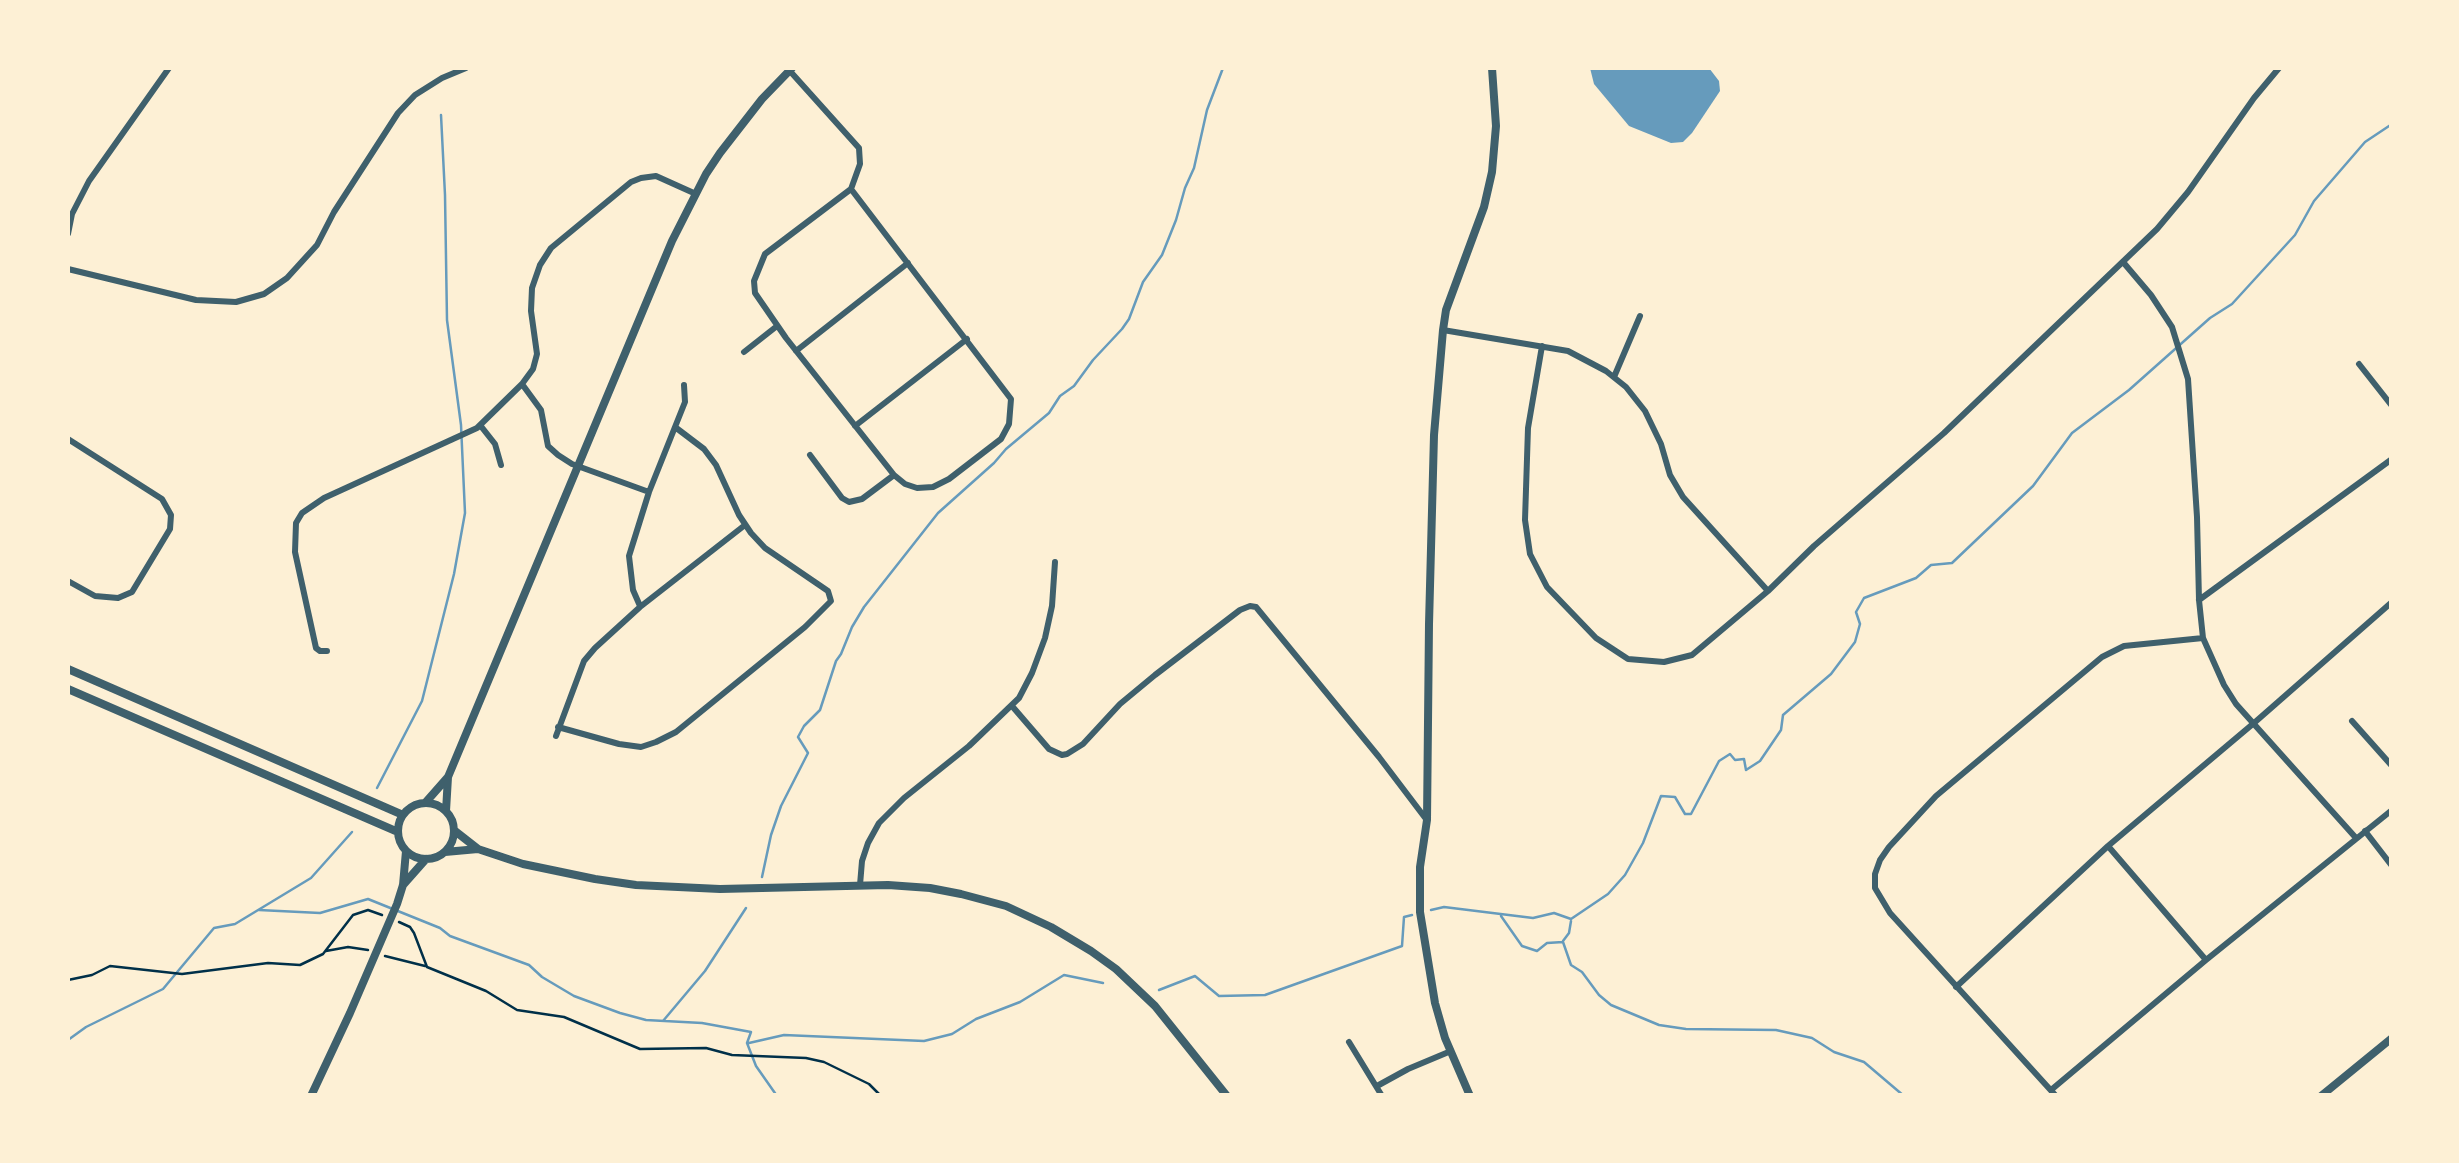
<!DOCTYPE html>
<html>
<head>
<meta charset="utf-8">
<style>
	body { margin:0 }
	#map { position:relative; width:2459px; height:1163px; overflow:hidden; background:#fdf0d5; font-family:"DejaVu Sans",sans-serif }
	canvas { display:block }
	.frame { position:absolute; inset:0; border:70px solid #fdf0d5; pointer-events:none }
</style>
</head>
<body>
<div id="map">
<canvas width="2459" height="1163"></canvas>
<div class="frame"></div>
</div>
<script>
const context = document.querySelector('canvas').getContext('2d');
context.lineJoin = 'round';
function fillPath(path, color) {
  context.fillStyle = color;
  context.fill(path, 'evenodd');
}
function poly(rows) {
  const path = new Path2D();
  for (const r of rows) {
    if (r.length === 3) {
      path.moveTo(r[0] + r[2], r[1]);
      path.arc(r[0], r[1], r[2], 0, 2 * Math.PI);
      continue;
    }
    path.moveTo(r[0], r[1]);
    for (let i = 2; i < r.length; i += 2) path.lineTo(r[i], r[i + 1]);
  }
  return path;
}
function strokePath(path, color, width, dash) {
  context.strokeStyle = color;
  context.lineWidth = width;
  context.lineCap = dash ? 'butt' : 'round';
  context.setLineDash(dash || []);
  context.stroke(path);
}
fillPath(poly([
	[1590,68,1709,68,1719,81,1720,91,1692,133,1683,142,1671,143,1629,126,1594,84]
]), '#669bbc');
strokePath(poly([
	[377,788,422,701,454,574,465,513,461,425,447,320,445,195,441,115],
	[762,877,771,835,781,806,808,753,798,737,804,726,820,710,836,661,841,654,852,627,864,607,938,513,994,463,1006,449,1049,413,1060,396,1074,386,1093,360,1122,329,1129,319,1143,282,1162,255,1176,220,1185,188,1194,168,1207,110,1223,68],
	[259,910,320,913,368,899,440,928,450,936,529,965,542,977,574,996,620,1013,646,1020,702,1023,751,1032,747,1043,756,1066,777,1096],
	[1431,910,1444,907,1533,918,1554,913,1571,919,1608,894,1625,875,1643,843,1661,796,1675,797,1685,814,1691,814,1719,761,1730,754,1735,760,1744,759,1746,770,1760,761,1781,730,1783,715,1831,674,1855,642,1860,624,1856,612,1864,598,1916,578,1931,565,1952,563,2033,486,2072,433,2129,390,2210,318,2232,304,2295,235,2314,201,2365,142,2392,124],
	[1501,916,1522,946,1537,951,1547,943,1563,942,1571,965,1582,972,1599,995,1611,1005,1659,1025,1686,1029,1776,1030,1812,1038,1834,1052,1864,1062,1904,1096],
	[1563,941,1569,933,1571,921],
	[1159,990,1195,976,1219,996,1265,995,1402,946,1404,917,1412,915],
	[663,1021,705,971,746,908],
	[68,1040,86,1027,163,989,214,928,235,924,311,878,352,832],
	[749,1043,784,1035,924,1041,952,1034,976,1019,1020,1002,1064,975,1103,983]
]), '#669bbc', 2.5);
strokePath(poly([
	[399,922,410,927,414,933,427,967,486,991,517,1010,564,1017,640,1049,706,1048,732,1055,806,1058,824,1062,869,1084,881,1096],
	[326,951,348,947,368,950],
	[385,956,425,966],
	[68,980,92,975,110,966,182,974,268,963,300,965,323,954,353,915,368,910,382,915]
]), '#003049', 2.5);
strokePath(poly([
	[789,70,859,148,860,164,851,189,765,254,754,281,755,293,786,338,894,475,905,484,917,488,933,487,949,479,1001,439,1009,424,1011,399,851,189],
	[68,234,72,214,89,181,169,68],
	[2123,262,2151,295,2172,327,2188,379,2197,517,2199,600,2203,638,2224,685,2236,704,2356,838],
	[68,269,196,300,236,302,264,294,287,278,317,245,334,212,398,113,415,95,442,78,466,68],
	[1443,330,1568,351,1606,371,1626,387,1645,411,1661,444,1670,475,1683,497,1768,591],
	[1542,346,1528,428,1525,520,1530,554,1547,587,1596,638,1628,659,1664,662,1692,655,1768,591,1814,546,1944,433,2157,229,2188,192,2254,98,2279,68],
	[796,351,908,263],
	[744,352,777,326],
	[2359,364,2392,406],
	[1614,377,1640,316],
	[522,384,533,369,537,354,531,311,532,288,540,265,551,248,631,182,641,178,656,176,696,194],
	[480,425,495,444,501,465],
	[855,426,967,339],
	[68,439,162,499,171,515,170,529,132,592,118,598,95,596,68,581],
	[810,455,842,498,849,502,862,499,894,475],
	[2199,600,2392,459],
	[640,606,633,590,629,556,649,492,685,402,684,385],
	[327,651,320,651,316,648,295,552,296,523,302,513,324,498,477,428,522,384,541,410,548,446,558,455,572,464,649,492],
	[1012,706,1049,749,1062,755,1067,754,1083,744,1120,704,1155,675,1240,610,1250,606,1256,607,1379,757,1426,819],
	[2352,721,2392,766],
	[558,727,619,744,641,747,656,742,676,732,805,627,831,601,828,591,765,548,751,533,739,515,716,465,704,449,675,427],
	[556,736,584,661,595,648,640,607,745,525],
	[2365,831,2392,866],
	[2108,846,2206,960],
	[860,885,862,861,868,843,879,823,904,798,969,746,1019,698,1032,673,1045,638,1052,606,1055,562],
	[1956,987,2108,846,2254,723,2392,602],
	[1349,1042,1382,1096],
	[1377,1086,1408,1069,1451,1051],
	[2051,1090,2206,960,2392,810],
	[2056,1096,1890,913,1875,888,1875,874,1880,860,1889,847,1936,796,2102,657,2124,646,2203,638]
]), '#3f606c', 6);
strokePath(poly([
	[68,669,403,815],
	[68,689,398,832],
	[426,802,448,777,672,241,706,174,720,153,762,99,792,68],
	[426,831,28],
	[446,811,448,777],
	[455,831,478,849,523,864,595,879,636,885,720,889,888,885,930,888,961,894,1006,906,1051,927,1091,951,1116,969,1155,1006,1227,1096],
	[445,852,478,849],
	[403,885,426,859],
	[311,1096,350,1013,397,904,403,885,406,851],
	[1470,1096,1445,1038,1435,1003,1420,912,1420,867,1427,820,1429,624,1434,435,1443,330,1446,310,1484,207,1492,172,1496,126,1492,68],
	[2321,1096,2392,1038]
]), '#3f606c', 8);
</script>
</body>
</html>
